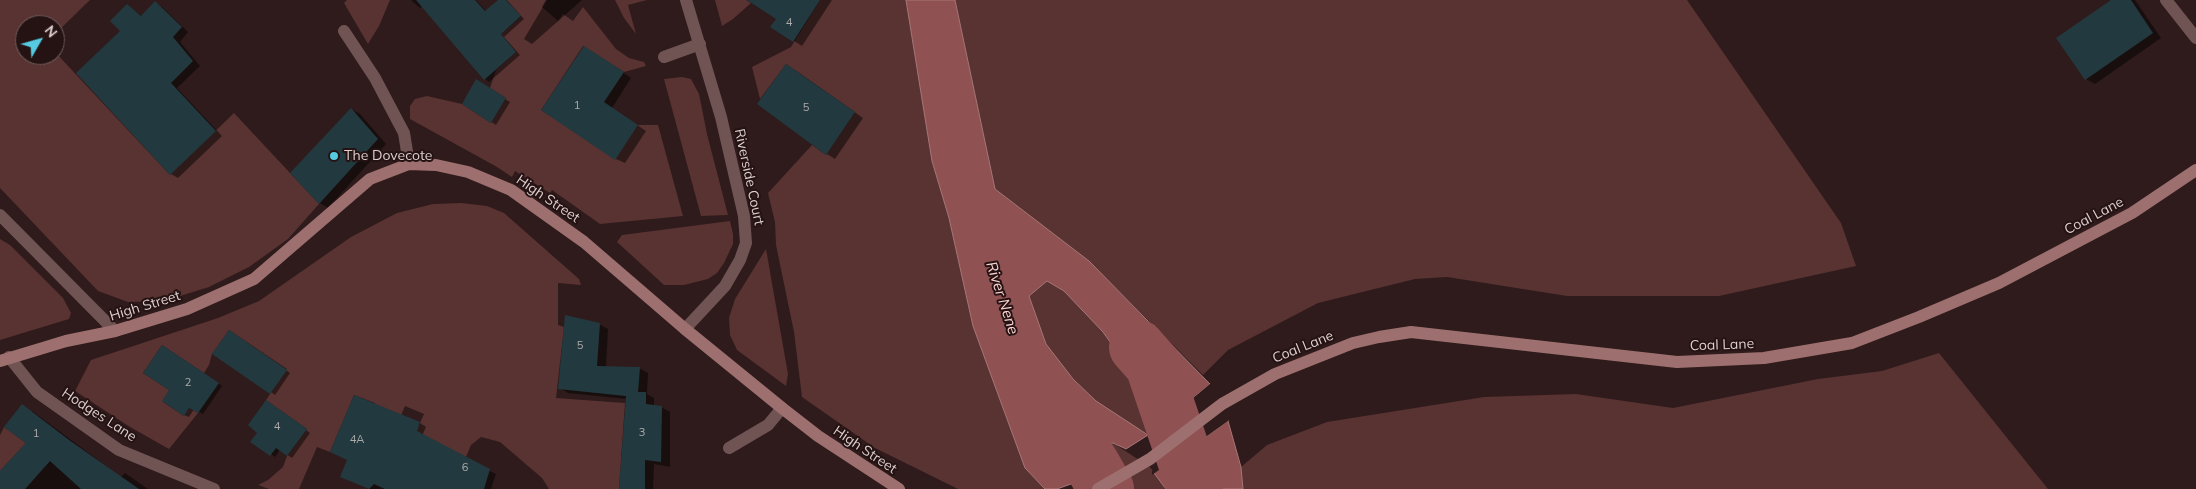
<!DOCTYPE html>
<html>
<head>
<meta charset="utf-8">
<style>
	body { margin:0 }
	#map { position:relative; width:2196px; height:489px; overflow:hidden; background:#2f1b1b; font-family:Mulish,sans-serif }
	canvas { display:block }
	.north { position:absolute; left:15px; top:15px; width:50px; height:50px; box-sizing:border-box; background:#251212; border:1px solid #6f5e5e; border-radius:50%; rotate:52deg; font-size:14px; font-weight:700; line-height:20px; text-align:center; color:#ddcfcf }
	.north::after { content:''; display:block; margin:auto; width:18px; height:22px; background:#55cae0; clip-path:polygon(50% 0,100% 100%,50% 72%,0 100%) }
</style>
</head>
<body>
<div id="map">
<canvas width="2196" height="489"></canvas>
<div class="north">N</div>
</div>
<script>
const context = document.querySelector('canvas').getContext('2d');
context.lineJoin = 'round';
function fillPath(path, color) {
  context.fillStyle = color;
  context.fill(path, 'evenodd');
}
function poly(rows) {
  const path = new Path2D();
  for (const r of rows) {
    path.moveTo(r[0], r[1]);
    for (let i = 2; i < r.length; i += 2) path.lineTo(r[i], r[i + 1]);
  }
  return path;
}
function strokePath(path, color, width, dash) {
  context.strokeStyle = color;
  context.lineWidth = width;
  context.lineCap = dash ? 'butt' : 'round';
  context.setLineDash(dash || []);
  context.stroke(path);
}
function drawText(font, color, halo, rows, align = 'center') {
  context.font = font + ' Mulish,sans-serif';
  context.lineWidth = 4;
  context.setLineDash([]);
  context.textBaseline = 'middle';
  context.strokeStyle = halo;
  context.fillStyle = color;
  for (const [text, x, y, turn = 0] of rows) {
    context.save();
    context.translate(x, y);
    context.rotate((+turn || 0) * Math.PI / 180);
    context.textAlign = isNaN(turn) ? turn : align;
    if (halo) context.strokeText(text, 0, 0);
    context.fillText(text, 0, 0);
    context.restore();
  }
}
fillPath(poly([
	[0,0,90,0,55,34,55,25,25,25,25,55,55,55,55,52,170,175,234,113,319,204,288,239,249,267,209,287,164,301,128,302,98,291,0,188],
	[347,0,390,0,379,26,368,44,344,3],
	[506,0,546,0,542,7,558,21,563,14,573,21,583,7,616,49,629,58,644,62,646,66,624,72,583,46,541,110,615,159,638,125,658,125,683,216,600,224,552,190,550,193,515,171,512,177,497,167,410,119,410,106,415,99,427,96,462,104,491,123,506,98,490,88,496,70,516,52,501,34,521,17],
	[615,0,647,0,628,5,636,34,624,18],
	[715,0,746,0,751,3,733,19,722,26],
	[820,0,906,0,932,161,949,218,973,326,1025,468,1045,489,958,489,875,448,802,397,794,332,776,245,775,222,768,193,812,145,826,155,855,112,786,64,760,99,752,67,791,47],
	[955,0,1687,0,1841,223,1856,266,1719,296,1567,296,1447,277,1415,279,1318,303,1228,350,1203,375,1089,261,995,189],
	[682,77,691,79,699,94,707,134,728,215,701,216,664,79],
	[461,203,487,206,504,213,579,279,581,285,558,283,558,325,564,327,556,398,625,403,619,489,549,489,542,478,500,442,481,437,471,445,466,457,415,434,424,414,405,406,389,444,362,433,375,403,354,395,330,452,317,447,299,489,269,489,258,485,268,480,283,467,287,456,307,429,266,400,287,369,229,330,212,354,209,365,204,373,162,345,143,373,169,390,163,402,184,416,189,408,198,413,169,449,130,427,75,391,91,360,218,318,259,301,351,237,397,213,433,204],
	[730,221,733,234,733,244,724,263,717,273,708,279,684,285,664,285,617,242,622,235],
	[0,239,10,245,63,298,71,313,69,319,0,340],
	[766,249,788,374,786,386,737,350,730,335,729,318,735,299],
	[1047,281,1064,291,1103,331,1133,374,1164,443,1123,420,1096,401,1073,379,1046,344,1029,296],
	[1939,353,2048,489,1243,489,1241,467,1267,445,1327,422,1484,397,1576,394,1673,408,1818,379,1882,371],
	[4,427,26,443,0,471,0,435],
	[1113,443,1150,467,1167,489,1120,489,1099,452,1102,444]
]), '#593232');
const water = poly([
	[906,0,955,0,995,189,1089,261,1210,384,1158,427,1133,374,1103,332,1064,291,1047,281,1029,296,1046,344,1073,379,1096,401,1148,435,1126,449,1113,443,1102,444,1099,453,1106,465,1082,480,1057,489,1045,489,1025,468,973,326,949,218,932,161,906,0],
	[1228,421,1241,467,1243,489,1166,489,1154,473,1228,421]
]);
fillPath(water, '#905152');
strokePath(water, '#a77778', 1);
fillPath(poly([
	[1210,384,1212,386,1159,429,1156,429],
	[1227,418,1228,421,1152,475,1152,471]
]), '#2f1b1b');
fillPath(poly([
	[411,0,476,0,487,12,499,0,507,0,524,19,504,37,520,55,489,82,485,79,422,5,420,8],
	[547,0,582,0,532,44,524,39],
	[749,0,832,0,802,46,772,27,777,19],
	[2113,0,2135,0,2161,38,2095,84,2086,79],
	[155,2,162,7,188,32,180,42,200,66,177,88,222,136,178,178,171,174,122,31,127,5,142,16],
	[593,52,631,78,612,108,646,131,625,163,616,159],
	[795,70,863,118,835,159,827,154],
	[476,81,510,102,496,125,463,104],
	[351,109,360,114,386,144,328,208,320,203,292,173],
	[599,324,608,329,606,367,639,368,648,373,647,394,654,398,654,407,661,407,670,412,670,467,654,464,653,489,620,489,627,399,568,393,560,388],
	[234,334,290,373,275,395,271,392],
	[167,349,222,386,203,414,194,409,189,417,184,415,171,390],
	[355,396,420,423,426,427,422,436,496,474,491,489,369,489,348,480],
	[271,404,310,433,292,458,280,450,275,457,252,441,259,432],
	[32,411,121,477,125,473,148,489,0,489,0,473,28,443]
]), '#0007');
strokePath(poly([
	[1137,347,1153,365,1195,489],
	[1052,406,1091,463,1106,489]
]), '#905152', 56);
fillPath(poly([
	[416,0,475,0,485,11,498,0,506,0,521,16,501,34,516,52,484,80],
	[747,0,820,0,793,42,770,27,776,19],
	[2111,0,2131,0,2153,33,2085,80,2056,38],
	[155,1,182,27,173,37,193,61,171,83,216,131,170,175,76,73,120,31,110,21,127,4,141,16],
	[584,46,624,72,604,102,638,125,615,160,541,110],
	[786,64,855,112,826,155,757,104],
	[476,79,506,98,491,123,462,104],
	[351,108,378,139,319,204,290,173],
	[565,315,600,323,597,366,640,367,638,392,646,392,646,404,662,406,661,462,645,460,645,489,619,489,626,396,558,389],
	[229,330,287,370,270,394,212,354],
	[162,345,219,383,198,413,189,408,184,416,162,401,169,390,143,373],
	[354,395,420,422,417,431,490,469,484,489,385,489,374,484,369,489,340,477,347,460,330,452],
	[266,400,307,429,287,456,276,448,270,456,250,442,257,433,248,425],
	[22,404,69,440,139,489,81,489,50,461,25,489,0,489,0,471,26,443,4,427]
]), '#223a3f');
strokePath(poly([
	[2166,0,2196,38],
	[344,31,375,78,404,133,409,164],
	[0,215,115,331],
	[729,448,768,425,782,408]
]), '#705453', 12);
strokePath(poly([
	[664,57,700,44],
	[685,329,725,286,740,260,746,243,744,216,721,117,686,0],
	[9,357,37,392,119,450,214,489]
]), '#705453', 12);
strokePath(poly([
	[0,361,66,341,115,331,187,309,254,279,370,179,409,164,436,165,468,172,511,190,584,242,685,329,782,408,818,436,899,489],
	[1098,489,1150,459,1222,404,1275,374,1353,343,1379,337,1411,332,1677,362,1764,358,1852,343,1919,317,1999,283,2132,213,2196,170]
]), '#9d706f', 12);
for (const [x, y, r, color] of [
	[334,156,5,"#55cae0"]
]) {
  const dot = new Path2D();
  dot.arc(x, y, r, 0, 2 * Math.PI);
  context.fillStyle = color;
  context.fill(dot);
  strokePath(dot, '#251212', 2);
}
drawText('11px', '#aeaaab', null, [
	["4",789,23],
	["1",577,106],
	["5",806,108],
	["5",580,346],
	["2",188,383],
	["4",277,427],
	["3",642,433],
	["1",36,434],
	["4A",357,440],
	["6",465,468]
]);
drawText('14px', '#ddcfcf', '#251212', [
	["The Dovecote",344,156]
], 'left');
drawText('14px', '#ddcfcf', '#251212', [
	["Riverside Court",749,177,78],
	["High Street",548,199,34],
	["Coal Lane",2094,216,-28],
	["High Street",145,306,-17],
	["Coal Lane",1722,345,-2],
	["Coal Lane",1303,347,-22],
	["Hodges Lane",99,415,33],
	["High Street",865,450,34]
]);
drawText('italic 15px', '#fad2d1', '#251212', [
	["River Nene",1002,298,72]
]);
</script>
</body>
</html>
